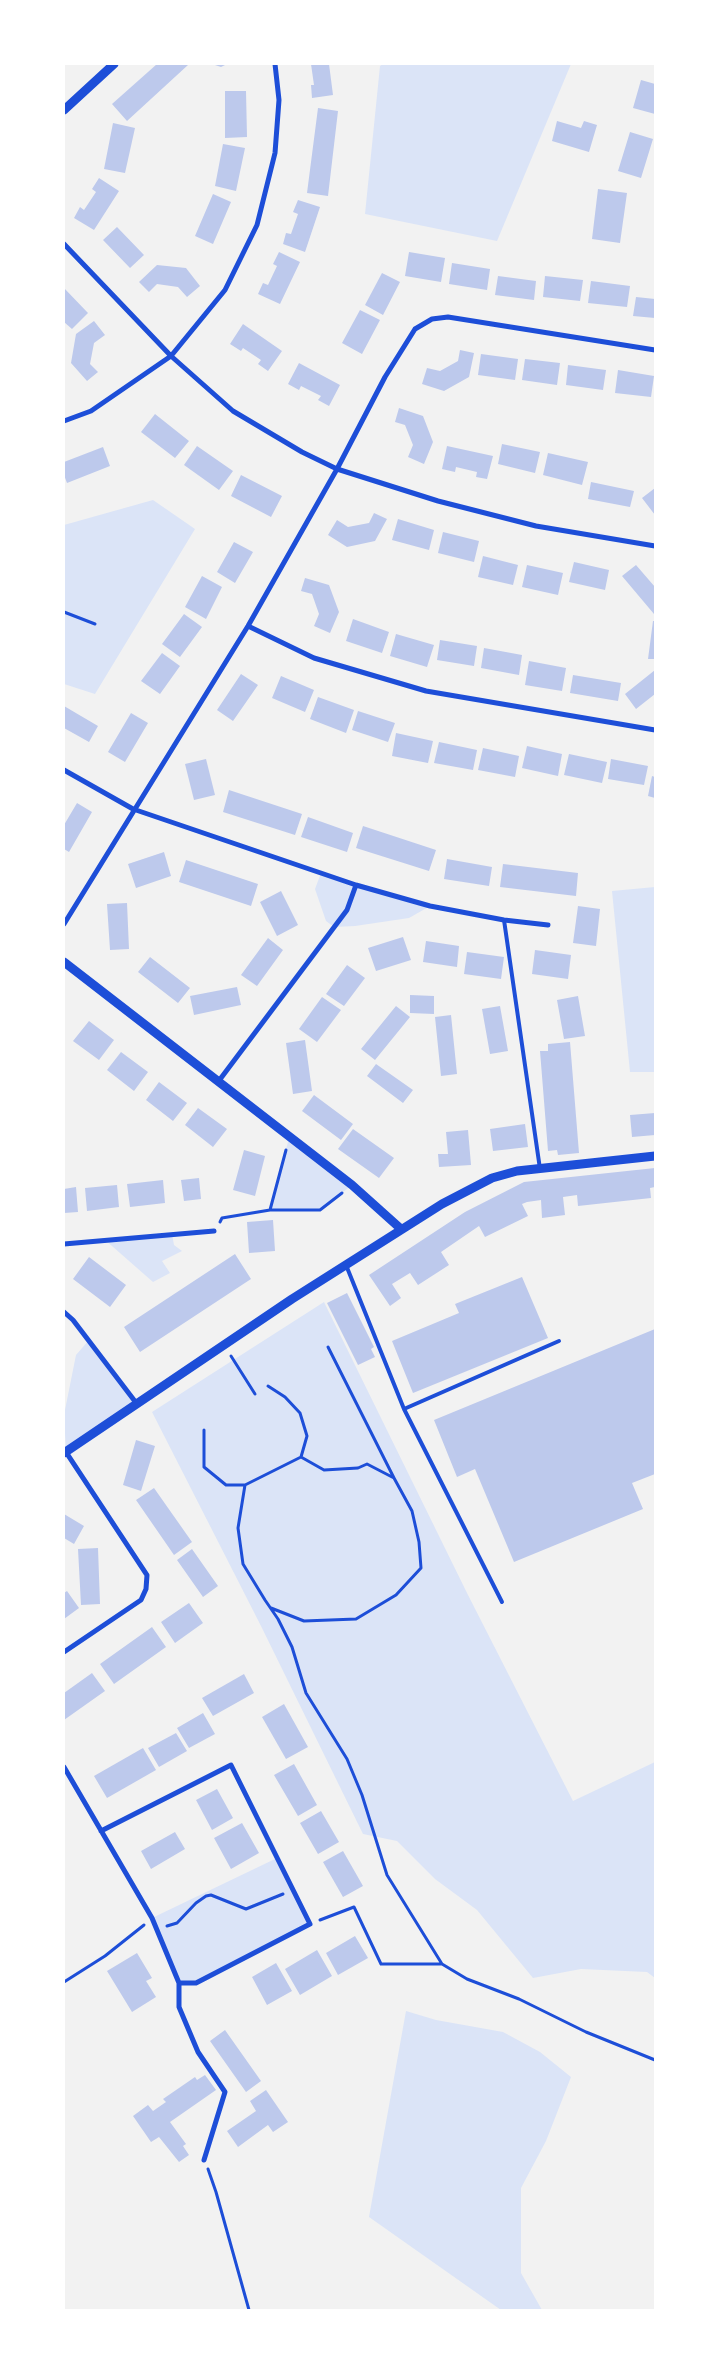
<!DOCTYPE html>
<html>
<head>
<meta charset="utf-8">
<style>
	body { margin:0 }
	#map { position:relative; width:719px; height:2374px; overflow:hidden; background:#f2f2f2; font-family:"PT Sans Narrow",sans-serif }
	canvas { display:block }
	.frame { position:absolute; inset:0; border:65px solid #fff; pointer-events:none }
</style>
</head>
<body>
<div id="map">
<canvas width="719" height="2374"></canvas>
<div class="frame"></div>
</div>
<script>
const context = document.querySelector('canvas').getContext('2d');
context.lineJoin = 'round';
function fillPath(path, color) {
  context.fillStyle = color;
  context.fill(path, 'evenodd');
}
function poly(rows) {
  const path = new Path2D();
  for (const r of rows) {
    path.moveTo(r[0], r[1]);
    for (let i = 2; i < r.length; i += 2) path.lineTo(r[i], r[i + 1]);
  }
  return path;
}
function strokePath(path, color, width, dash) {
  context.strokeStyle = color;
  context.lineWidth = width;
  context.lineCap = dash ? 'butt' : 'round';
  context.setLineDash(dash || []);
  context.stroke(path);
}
fillPath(poly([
	[383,64,571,64,497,241,365,214,380,66],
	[153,500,195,529,95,694,64,684,64,525],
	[321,873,430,906,409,918,355,926,334,927,326,921,315,889],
	[655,887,655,1072,630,1072,612,891],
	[289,1138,352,1185,320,1210,270,1210],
	[172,1234,174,1245,182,1251,162,1261,170,1273,153,1282,104,1239],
	[324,1302,468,1595,573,1801,655,1762,655,1978,647,1972,581,1969,533,1978,477,1910,435,1879,397,1841,363,1834,261,1626,152,1412],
	[89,1340,137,1404,66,1452,64,1415,76,1355],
	[277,1858,310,1924,196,1983,179,1983,152,1918],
	[406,2011,436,2020,503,2032,540,2052,571,2077,546,2141,521,2188,521,2273,542,2310,501,2310,369,2217]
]), '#dbe4f7');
fillPath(poly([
	[157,64,188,65,127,121,112,104],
	[212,64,227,64,221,67],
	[311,64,329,64,333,95,312,98,311,85,314,85],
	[641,80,655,84,655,114,633,108],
	[225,91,246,91,247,137,225,138],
	[318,108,338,111,328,196,307,193],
	[557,121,581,128,584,121,597,125,589,152,552,141],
	[113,123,135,128,125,173,104,169],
	[630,132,653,139,641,178,618,171],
	[223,144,245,148,236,191,215,186],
	[99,178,119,191,94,230,74,218,80,207,84,210,96,192,92,189],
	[598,189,627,193,620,243,592,239],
	[213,194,231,202,213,244,195,236],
	[298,200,320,207,305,252,283,244,286,233,291,234,298,214,293,212],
	[117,227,144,255,130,268,103,240],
	[279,252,300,262,280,304,258,294,263,283,268,285,277,266,273,264],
	[409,252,445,258,441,282,405,276],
	[452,263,490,269,487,290,449,284],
	[157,265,186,268,200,286,187,297,178,287,157,284,149,292,139,282],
	[382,273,400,282,383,315,365,305],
	[498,276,536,281,534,300,495,295],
	[545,276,583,280,580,301,543,297],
	[591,281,630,286,627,307,588,303],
	[64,288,88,313,72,329,64,322],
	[636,297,655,299,655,318,633,316],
	[360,310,380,320,362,354,342,343],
	[94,321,105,335,94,343,90,364,98,372,87,381,71,363,76,334],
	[243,324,282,351,268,371,258,364,261,360,243,348,241,351,230,344],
	[460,350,474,353,469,377,444,391,422,384,427,368,440,371,458,361],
	[481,354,518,359,515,380,478,375],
	[525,359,560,363,557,385,522,380],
	[299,363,340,385,329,406,318,400,321,396,301,386,299,390,288,384],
	[568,365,606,370,603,390,566,385],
	[618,370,654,376,651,397,615,393],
	[399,408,423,416,433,442,424,464,408,457,413,445,405,425,395,422],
	[155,414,189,441,175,458,141,432],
	[502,444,540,452,535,473,498,464],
	[197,446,233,471,219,490,184,465],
	[447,446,493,456,487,479,476,477,477,472,456,467,455,472,442,469],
	[103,447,110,466,67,483,64,475,64,462],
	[548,453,588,462,582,485,543,475],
	[241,475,282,496,271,517,231,496],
	[591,482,634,491,630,507,588,499],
	[655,488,655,515,642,498],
	[374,513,387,519,375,541,347,547,328,535,337,520,348,527,369,523],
	[398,519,434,530,429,550,392,540],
	[443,532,479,541,474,562,438,553],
	[234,542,253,552,235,583,217,572],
	[483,556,518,565,513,585,478,577],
	[574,562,609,570,605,590,569,582],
	[527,565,563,573,558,595,522,587],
	[636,565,655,587,654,614,622,576],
	[202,576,222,587,206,619,185,607],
	[305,578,329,585,339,612,330,633,314,626,319,614,312,594,301,591],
	[184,614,202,627,180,657,162,644],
	[353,619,389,632,382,653,346,641],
	[653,621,655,621,655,659,648,659],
	[396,634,434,645,427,667,390,656],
	[440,640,477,646,474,666,437,660],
	[484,648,522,655,519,675,481,668],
	[162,653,180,666,160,694,141,681],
	[529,661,566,668,562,691,525,685],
	[655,670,655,694,636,709,625,694],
	[241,674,258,685,233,721,217,710],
	[573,675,621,683,618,701,570,693],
	[281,676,314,690,305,712,272,698],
	[318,697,354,710,346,733,310,719],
	[64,706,98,726,89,742,64,728],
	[358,711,395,723,388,742,352,730],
	[131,713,148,723,125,762,108,752],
	[396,733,433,741,428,763,392,756],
	[439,742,477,750,473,770,434,763],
	[527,746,562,754,558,776,522,768],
	[483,748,519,756,515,777,478,770],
	[569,754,607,762,602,783,564,775],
	[206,759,215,795,194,800,185,764],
	[611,759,648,766,644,785,608,779],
	[652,776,655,777,655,798,648,796],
	[229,790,302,814,295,835,223,812],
	[77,803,92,812,69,852,64,849,64,825],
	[308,817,353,833,347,852,301,837],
	[363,826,436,850,429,871,356,848],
	[164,852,171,876,136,888,128,864],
	[447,859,492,867,489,886,444,879],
	[186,860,258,884,251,906,179,882],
	[503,864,578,873,576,896,500,887],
	[281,891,298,925,277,936,260,902],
	[127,903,129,949,110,950,107,904],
	[578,906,600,909,596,946,573,943],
	[403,937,411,960,376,971,368,948],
	[268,938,283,950,257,986,241,975],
	[426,941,459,946,457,967,423,962],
	[535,950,571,955,568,979,532,974],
	[467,952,504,957,501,979,464,974],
	[150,957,190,988,178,1003,138,972],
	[347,965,365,978,344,1006,326,994],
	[237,987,241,1005,194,1015,190,996],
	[410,995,434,996,434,1014,410,1013],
	[578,996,585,1036,564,1039,557,1000],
	[322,997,341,1010,317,1042,299,1029],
	[396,1006,410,1017,375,1060,361,1049],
	[500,1006,508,1051,490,1054,482,1009],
	[451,1015,457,1074,441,1076,435,1017],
	[89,1021,114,1040,99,1060,73,1041],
	[305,1040,312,1091,293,1094,286,1043],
	[570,1042,579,1153,558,1155,557,1150,548,1151,540,1051,548,1051,548,1044],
	[121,1052,148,1072,134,1091,107,1070],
	[376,1064,413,1090,403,1103,367,1076],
	[159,1082,187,1103,173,1121,146,1100],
	[314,1095,353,1124,341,1140,302,1111],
	[198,1108,227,1129,213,1147,185,1125],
	[655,1113,655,1135,632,1137,630,1115],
	[525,1124,528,1147,493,1151,490,1129],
	[353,1129,394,1158,379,1178,338,1149],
	[468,1130,471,1165,439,1167,438,1154,448,1154,446,1132],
	[244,1150,265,1156,255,1196,233,1190],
	[655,1168,655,1187,650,1188,651,1198,578,1206,577,1195,563,1197,565,1215,542,1218,541,1200,527,1202,522,1204,528,1216,485,1237,479,1226,441,1252,449,1265,418,1285,410,1273,392,1284,401,1298,390,1306,369,1275,465,1212,524,1182],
	[199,1178,201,1199,184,1201,181,1180],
	[163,1180,165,1203,130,1207,127,1184],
	[117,1185,119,1207,87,1211,85,1188],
	[76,1187,78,1212,64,1213,64,1189],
	[273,1220,275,1251,249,1253,247,1222],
	[235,1254,251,1279,140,1352,124,1327],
	[89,1257,126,1285,110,1307,73,1279],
	[522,1277,548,1338,413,1393,392,1341,459,1313,455,1304],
	[347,1293,374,1347,371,1349,375,1357,358,1365,327,1303],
	[655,1329,655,1474,632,1483,643,1509,514,1562,475,1469,457,1477,434,1420],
	[136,1440,155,1446,141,1491,123,1485],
	[154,1488,192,1542,174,1555,136,1500],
	[64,1514,84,1526,74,1544,64,1538],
	[98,1548,100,1604,81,1605,78,1549],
	[192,1549,218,1586,203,1597,177,1560],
	[67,1591,79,1608,64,1619,64,1593],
	[189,1603,203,1623,175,1643,161,1622],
	[152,1627,166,1647,114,1684,100,1664],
	[92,1673,105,1691,64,1720,64,1693],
	[244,1674,254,1693,213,1716,202,1698],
	[284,1704,308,1747,286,1759,262,1717],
	[203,1713,215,1734,189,1748,177,1728],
	[176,1733,187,1751,159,1767,148,1748],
	[143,1748,156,1770,107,1798,94,1776],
	[294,1764,317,1805,298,1816,274,1775],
	[217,1789,233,1818,212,1830,196,1800],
	[321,1811,339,1842,318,1854,300,1823],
	[242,1823,259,1853,231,1869,214,1838],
	[175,1832,185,1849,151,1869,141,1851],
	[343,1851,363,1886,343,1897,323,1862],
	[355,1936,368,1958,338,1975,326,1953],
	[317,1950,332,1976,300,1995,285,1969],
	[137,1953,152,1978,146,1981,156,1997,132,2012,107,1971],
	[276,1963,292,1991,267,2005,252,1977],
	[225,2030,261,2081,246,2092,210,2041],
	[205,2075,216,2090,170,2122,186,2144,183,2146,189,2155,179,2162,159,2137,151,2142,133,2116,148,2105,153,2111,166,2102,163,2099,195,2077,197,2080],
	[266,2090,288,2122,273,2132,268,2125,238,2147,227,2131,256,2111,250,2101]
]), '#bdc9ec');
strokePath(poly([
	[64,612,95,624],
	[270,1210,286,1150],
	[220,1222,222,1218,270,1210,320,1210,342,1193],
	[328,1347,394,1478],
	[231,1356,255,1394],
	[268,1386,285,1397,300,1413,307,1436,301,1457],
	[204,1430,204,1467,226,1485,245,1485],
	[271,1608,304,1621,356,1619,396,1595,421,1568,419,1542,412,1511,394,1478,367,1464,358,1468,324,1470,301,1457,245,1485,238,1528,243,1564,265,1600,278,1619,292,1647,306,1693,347,1759,362,1795,387,1875,442,1964,467,1979,519,1999,586,2032,655,2060],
	[320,1920,354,1907,381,1964,442,1964],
	[167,1926,177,1923,196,1903,206,1896,211,1895,246,1909,283,1894],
	[64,1982,105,1956,144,1925],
	[208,2169,216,2192,249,2310]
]), '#1d4ed8', 3);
strokePath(poly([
	[504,920,540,1169],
	[346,1265,404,1409,559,1341],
	[404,1409,502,1602]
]), '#1d4ed8', 4);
strokePath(poly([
	[64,244,171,356,233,411,302,452,337,469,438,501,536,526,655,546],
	[64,421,91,411,171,356,225,290,257,225,275,153,279,100,275,64],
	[248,626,314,658,426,691,655,730],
	[64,770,133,809,356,885,430,906,504,920,548,925],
	[64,924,248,626,337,469,385,377,415,329,432,319,448,317,655,350],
	[218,1082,347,910,356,885],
	[64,1244,214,1231],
	[64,1312,73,1320,137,1404],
	[64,1652,141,1600,146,1589,147,1575,66,1452],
	[64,1767,152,1918,179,1983,196,1983,310,1924,231,1765,101,1831],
	[179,1983,179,2007,198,2052,225,2092,204,2160]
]), '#1d4ed8', 5);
strokePath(poly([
	[64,110,114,64],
	[64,962,352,1185,401,1229],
	[64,1453,292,1299,442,1204,492,1178,517,1171,655,1156]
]), '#1d4ed8', 9);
</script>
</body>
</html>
